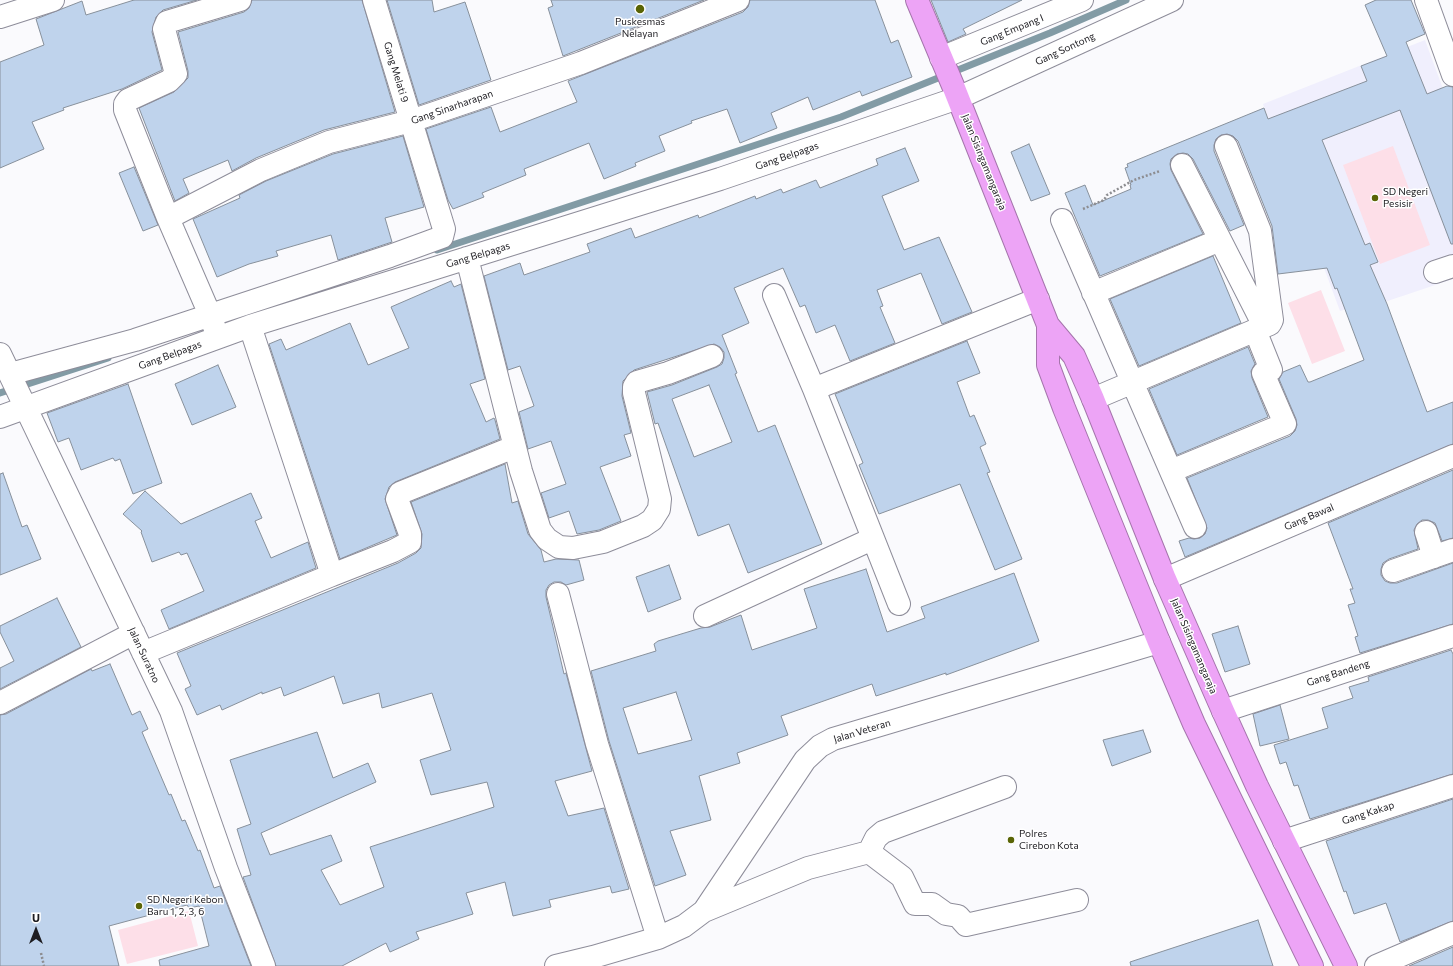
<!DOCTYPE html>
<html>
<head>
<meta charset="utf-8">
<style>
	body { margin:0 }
	#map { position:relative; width:1453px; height:966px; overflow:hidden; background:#fafafd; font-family:Commissioner,sans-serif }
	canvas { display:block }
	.north { position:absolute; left:16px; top:910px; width:40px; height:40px; -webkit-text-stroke:3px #fff; paint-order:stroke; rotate:0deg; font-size:11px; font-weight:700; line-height:16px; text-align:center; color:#1e1d22 }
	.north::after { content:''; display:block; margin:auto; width:14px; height:18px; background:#1e1d22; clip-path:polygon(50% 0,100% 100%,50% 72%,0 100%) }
</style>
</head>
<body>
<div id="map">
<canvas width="1453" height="966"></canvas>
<div class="north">U</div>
</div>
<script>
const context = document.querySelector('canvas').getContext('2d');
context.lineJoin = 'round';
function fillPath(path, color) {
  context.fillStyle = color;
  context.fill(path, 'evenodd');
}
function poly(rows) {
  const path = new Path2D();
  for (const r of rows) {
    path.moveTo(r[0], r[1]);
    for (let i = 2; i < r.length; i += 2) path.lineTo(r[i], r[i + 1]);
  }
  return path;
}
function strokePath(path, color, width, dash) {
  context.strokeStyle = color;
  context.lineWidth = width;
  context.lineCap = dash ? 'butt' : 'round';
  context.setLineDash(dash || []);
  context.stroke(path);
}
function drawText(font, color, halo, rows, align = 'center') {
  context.font = font + ' Commissioner,sans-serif';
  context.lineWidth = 3;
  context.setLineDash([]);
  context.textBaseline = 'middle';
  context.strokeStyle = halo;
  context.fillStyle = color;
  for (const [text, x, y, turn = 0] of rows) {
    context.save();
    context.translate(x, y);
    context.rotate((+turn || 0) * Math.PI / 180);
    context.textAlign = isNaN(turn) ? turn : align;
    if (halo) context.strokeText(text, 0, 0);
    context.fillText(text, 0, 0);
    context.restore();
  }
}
fillPath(poly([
	[1425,40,1453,116,1453,279,1349,314,1347,309,1340,311,1263,104]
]), '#f0effd');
fillPath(poly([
	[1393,146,1430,245,1380,264,1343,165],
	[1321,290,1345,351,1312,364,1288,303],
	[189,911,198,946,127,964,118,930]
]), '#fddfe8');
strokePath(poly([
	[437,250,841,117,1050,33,1126,0],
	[0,393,108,358]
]), '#829ba5', 7);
const building = poly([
	[134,0,197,0,163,10,156,17,152,32,162,70,122,89,63,108,64,110,32,122,44,149,0,168,0,62,44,45,36,19,82,1,86,15,134,0],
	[252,0,362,0,395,112,324,130,256,158,232,171,228,160,183,179,189,193,175,201,139,108,174,92,188,78,188,71,178,32,244,12,249,8,252,0],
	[387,0,432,0,434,12,465,2,491,80,419,105,387,0],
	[551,0,704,0,563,56,548,8,553,6,551,0],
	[750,0,875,0,891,43,898,40,912,77,862,96,860,91,813,110,808,97,771,113,777,128,740,143,727,109,691,121,692,123,659,136,665,151,635,163,636,166,604,179,589,143,524,169,526,175,482,193,484,197,453,209,448,200,426,129,491,107,500,132,577,102,568,81,743,12,748,7,750,0],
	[931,0,1022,0,963,29,966,34,948,42,931,0],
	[1376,0,1411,0,1425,34,1406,42,1427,94,1447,86,1453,87,1453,244,1451,244,1400,110,1322,140,1365,245,1370,243,1378,262,1370,265,1387,304,1427,412,1453,402,1453,444,1185,557,1179,541,1189,538,1194,539,1200,538,1205,534,1207,528,1187,478,1290,436,1295,431,1297,425,1296,419,1279,379,1283,372,1300,365,1308,382,1310,382,1364,360,1337,288,1335,289,1327,268,1278,274,1272,226,1238,141,1233,136,1227,134,1221,135,1216,139,1214,145,1214,151,1244,225,1230,231,1193,159,1188,154,1183,153,1177,154,1171,159,1170,164,1171,170,1203,234,1100,276,1065,193,1085,185,1093,205,1131,189,1130,185,1131,185,1125,168,1128,167,1127,164,1264,108,1268,119,1367,81,1361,66,1387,56,1365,5,1376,0],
	[403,136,424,207,385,218,392,242,338,260,331,235,276,251,278,256,249,264,217,277,193,219,240,198,239,195,266,181,333,154,403,136],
	[1029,144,1050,194,1031,201,1011,152,1029,144],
	[905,148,919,181,882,196,904,250,939,237,972,312,942,324,921,273,877,290,883,306,880,307,895,343,850,361,835,325,816,333,805,305,800,307,783,268,734,288,749,323,722,335,737,373,735,374,758,432,775,425,822,544,748,573,729,524,698,536,658,423,655,424,647,392,672,385,717,367,722,364,724,358,724,352,720,347,714,344,634,370,623,381,622,396,631,433,624,435,631,456,600,467,621,521,599,530,577,534,569,511,549,518,541,493,566,484,551,441,528,449,519,412,534,406,520,366,508,370,484,276,520,263,524,275,590,252,587,244,631,228,635,238,698,215,699,218,755,196,756,199,781,189,783,193,816,180,820,188,878,165,876,159,905,148],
	[709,385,732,442,694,457,672,399,709,385],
	[134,167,158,225,143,231,119,173,134,167],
	[1213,256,1241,323,1139,366,1110,299,1213,256],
	[451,281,454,287,461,284,485,379,470,384,486,422,494,418,495,420,500,439,395,482,389,487,385,499,397,535,340,559,269,344,281,339,286,350,350,323,368,365,409,348,391,307,451,281],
	[967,341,980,373,957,382,970,417,974,415,986,444,980,447,990,472,987,473,1022,559,995,570,960,484,879,514,859,465,863,463,835,394,967,341],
	[1248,347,1255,364,1251,371,1252,378,1268,417,1177,455,1149,389,1248,347],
	[218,365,236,407,192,425,175,384,218,365],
	[128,384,162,483,133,494,120,459,115,461,113,458,81,470,69,438,58,442,47,413,128,384],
	[505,464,512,503,518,501,528,534,541,550,544,562,556,559,579,560,584,580,566,585,561,582,554,582,549,585,546,590,546,597,564,674,566,673,592,771,555,781,568,816,604,808,629,889,612,893,610,886,549,900,551,907,513,916,505,882,466,893,473,914,416,932,419,939,390,952,386,943,342,966,276,966,243,877,251,875,237,829,251,824,230,760,317,732,333,778,368,763,376,782,261,833,270,855,331,835,342,861,321,870,340,905,384,887,370,847,494,807,487,782,431,795,420,760,451,750,432,693,382,708,379,693,343,704,334,676,284,696,281,687,262,694,262,692,222,710,220,705,197,715,185,689,191,686,177,653,398,563,416,553,421,548,422,534,411,502,505,464],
	[1453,470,1453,538,1442,541,1435,523,1428,520,1422,520,1417,524,1414,530,1418,549,1389,559,1383,563,1381,569,1381,575,1385,581,1390,583,1397,583,1453,563,1453,624,1360,653,1355,637,1358,636,1348,605,1355,603,1350,589,1353,589,1328,523,1453,470],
	[3,473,22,527,27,525,41,559,0,575,0,474,3,473],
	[145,491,181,524,251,493,262,518,255,521,271,558,308,542,316,568,169,629,161,610,204,591,187,553,181,555,179,552,152,562,141,532,142,531,123,514,145,491],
	[669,565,681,599,648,612,636,577,669,565],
	[866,569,887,632,925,618,921,607,1014,573,1039,641,946,675,946,673,876,696,872,684,781,716,788,735,737,753,740,763,699,776,711,820,670,831,686,875,655,886,609,741,591,671,656,651,654,644,658,641,701,628,710,627,741,615,752,650,817,628,804,589,866,569],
	[676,692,692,740,638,754,623,708,676,692],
	[57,598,81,647,0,689,0,668,14,661,0,632,0,626,57,598],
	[1238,626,1250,664,1225,672,1212,634,1238,626],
	[1451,650,1453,654,1453,774,1310,819,1298,785,1294,786,1286,762,1280,764,1274,745,1328,728,1322,708,1353,698,1349,687,1369,681,1368,677,1451,650],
	[110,664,132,715,140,711,148,729,142,732,169,795,171,794,182,821,185,820,198,851,200,850,214,888,220,886,251,966,160,966,159,960,209,946,199,906,189,908,187,905,109,926,119,966,0,966,0,715,6,714,91,669,92,671,110,664],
	[1280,705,1289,739,1260,746,1253,714,1280,705],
	[1143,730,1151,752,1112,766,1103,740,1143,730],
	[1453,799,1453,921,1400,942,1386,903,1354,914,1346,891,1344,892,1326,841,1453,799],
	[1258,920,1273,966,1131,966,1130,962,1258,920],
	[1453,947,1453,966,1409,966,1453,947]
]);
fillPath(building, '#bfd3ec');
strokePath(building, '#87909b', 1);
const minor = poly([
	[1426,0,1453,75],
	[0,17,53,0],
	[941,58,1082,0],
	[1182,165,1264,326],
	[168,218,261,170,329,142,411,121,581,63,738,0],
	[1062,220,1195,527],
	[467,258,521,471,540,530,547,539,559,547,573,548,603,542,643,526,652,520,659,509,660,499,634,393,634,387,637,382,668,373,712,356],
	[1435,272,1453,266],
	[1093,293,1220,240],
	[774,295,814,389,1038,299],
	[215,329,210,315,168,218,125,110,125,104,128,100,169,81,176,74,164,29,167,22,240,0],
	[0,354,171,711,226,868,264,966],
	[10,374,135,340,390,256,442,237,444,229,374,0],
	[814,389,899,604],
	[1093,399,1270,324,1272,320,1260,231,1226,146],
	[0,417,250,326,720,179,958,98,1172,0],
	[1171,471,1285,424,1263,373,1271,370,1255,330],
	[1426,532,1434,557],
	[1393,571,1453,550],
	[332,575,393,551,410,542,410,534,397,499,400,493,514,447],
	[1165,579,1453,456],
	[558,594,597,744,658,938],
	[705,616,872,539],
	[143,653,332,575,250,326],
	[0,703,134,633],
	[1223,711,1453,636],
	[1284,841,1453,786],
	[869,852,876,838,883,832,1005,787],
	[704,911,808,868,869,852,902,877,915,904,932,904,946,914,958,916,966,925,1077,900],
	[556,966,593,957,658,938,684,926,704,911,805,760,820,746,833,739,1159,642],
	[1376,966,1453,933]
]);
const highway = poly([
	[917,0,954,88,1048,325,1074,356,1093,399,1165,579,1223,711,1257,786,1346,966],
	[1048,325,1048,365,1064,408,1159,642,1194,724,1312,966]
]);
strokePath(minor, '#8e8d9a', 24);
strokePath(highway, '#a575ac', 24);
strokePath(poly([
	[1083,209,1104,200,1107,195,1134,180,1160,171],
	[41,953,44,966]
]), '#8d8d91', 2.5, [2, 2]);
strokePath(minor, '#fff', 22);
strokePath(highway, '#eda4f6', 22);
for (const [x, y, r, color] of [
	[640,9,5,"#596405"],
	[1375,198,4,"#596405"],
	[1011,840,4,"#596405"],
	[139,906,4,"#596405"]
]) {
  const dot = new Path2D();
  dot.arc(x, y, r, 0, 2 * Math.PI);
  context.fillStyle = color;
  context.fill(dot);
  strokePath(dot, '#fff', 1.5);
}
drawText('10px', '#1e1d22', '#fff', [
	["Puskesmas",640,22,"center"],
	["Nelayan",640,34,"center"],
	["SD Negeri",1383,192],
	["Pesisir",1383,204],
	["Polres",1019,834],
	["Cirebon Kota",1019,846],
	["SD Negeri Kebon",147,900],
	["Baru 1, 2, 3, 6",147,912]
], 'left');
drawText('10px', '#1e1d22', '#fff', [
	["Gang Empang I",1012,30,-22],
	["Gang Sontong",1065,49,-25],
	["Gang Melati 9",396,72,73],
	["Gang Sinarharapan",452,107,-19],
	["Gang Belpagas",787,156,-19],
	["Jalan Sisingamangaraja",984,162,68],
	["Gang Belpagas",478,255,-17],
	["Gang Belpagas",170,355,-20],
	["Gang Bawal",1309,517,-23],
	["Jalan Sisingamangaraja",1194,646,67],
	["Jalan Suratno",144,655,65],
	["Gang Bandeng",1338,673,-18],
	["Jalan Veteran",862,731,-17],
	["Gang Kakap",1368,813,-18]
]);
</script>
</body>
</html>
